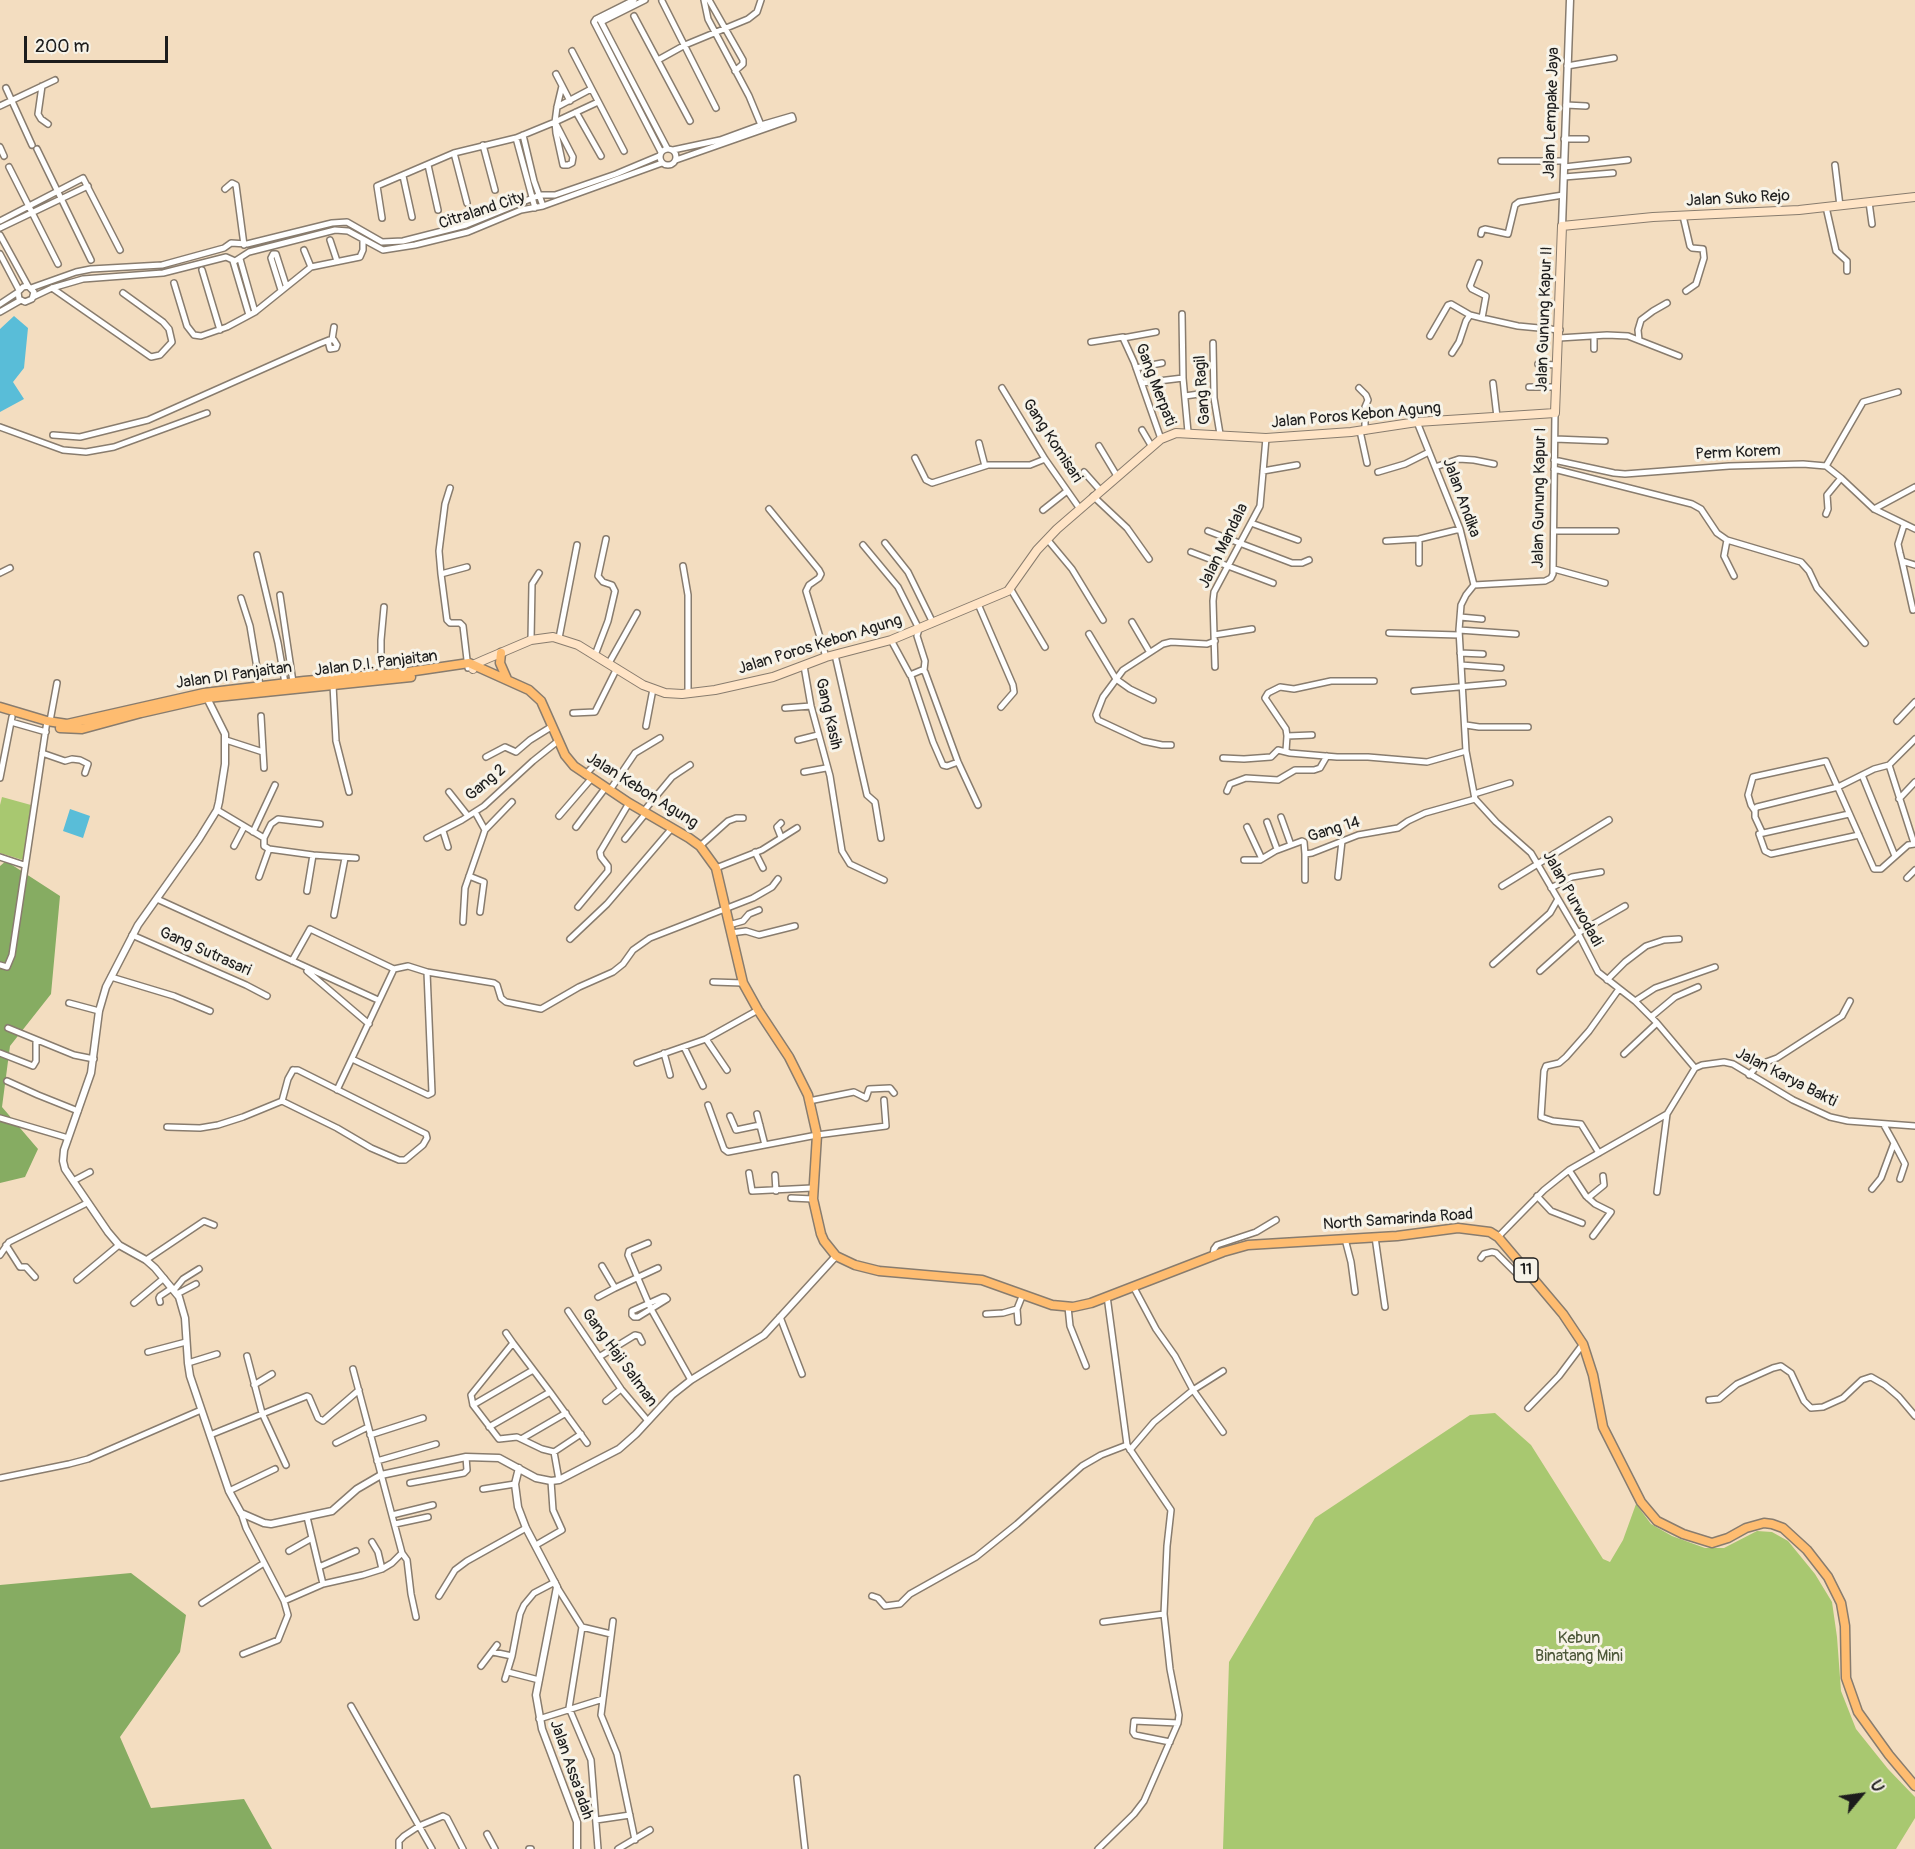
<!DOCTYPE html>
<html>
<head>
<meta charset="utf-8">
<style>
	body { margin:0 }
	#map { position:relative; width:1915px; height:1849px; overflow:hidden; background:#f3ddc0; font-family:Pangolin,sans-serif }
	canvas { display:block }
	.north { position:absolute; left:1831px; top:1765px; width:60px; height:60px; -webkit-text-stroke:4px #f7f3e8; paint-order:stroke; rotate:61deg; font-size:16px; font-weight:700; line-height:24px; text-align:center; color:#1c1c1c }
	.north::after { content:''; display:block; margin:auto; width:21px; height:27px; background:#1c1c1c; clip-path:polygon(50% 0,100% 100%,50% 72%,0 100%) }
	.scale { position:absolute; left:24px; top:36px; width:144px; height:27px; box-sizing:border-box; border:3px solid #1c1c1c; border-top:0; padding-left:8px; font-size:18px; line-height:21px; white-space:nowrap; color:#1c1c1c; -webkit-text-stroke:4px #f7f3e8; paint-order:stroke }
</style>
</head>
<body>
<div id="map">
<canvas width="1915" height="1849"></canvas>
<div class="north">U</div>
<div class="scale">200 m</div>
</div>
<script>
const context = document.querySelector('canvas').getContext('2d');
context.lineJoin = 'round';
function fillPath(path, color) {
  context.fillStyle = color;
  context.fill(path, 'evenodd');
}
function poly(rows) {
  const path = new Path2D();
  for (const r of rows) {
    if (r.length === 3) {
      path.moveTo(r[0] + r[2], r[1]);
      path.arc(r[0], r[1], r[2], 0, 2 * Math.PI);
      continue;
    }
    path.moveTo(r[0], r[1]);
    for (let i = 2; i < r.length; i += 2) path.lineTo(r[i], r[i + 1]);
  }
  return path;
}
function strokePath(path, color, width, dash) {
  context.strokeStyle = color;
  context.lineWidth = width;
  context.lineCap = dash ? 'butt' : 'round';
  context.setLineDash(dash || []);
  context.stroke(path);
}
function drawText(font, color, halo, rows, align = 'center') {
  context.font = font + ' Pangolin,sans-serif';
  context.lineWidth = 6;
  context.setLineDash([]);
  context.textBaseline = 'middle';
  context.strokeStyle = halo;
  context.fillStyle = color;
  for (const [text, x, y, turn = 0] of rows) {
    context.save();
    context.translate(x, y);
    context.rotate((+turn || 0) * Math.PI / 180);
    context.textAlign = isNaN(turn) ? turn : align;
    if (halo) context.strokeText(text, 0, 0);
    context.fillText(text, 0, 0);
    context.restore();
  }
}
fillPath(poly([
	[2,797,31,805,23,860,0,853,0,805],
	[1495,1413,1531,1445,1603,1559,1610,1562,1623,1540,1636,1504,1651,1524,1672,1536,1705,1548,1724,1548,1757,1531,1772,1532,1788,1541,1815,1574,1832,1602,1837,1637,1841,1691,1856,1729,1888,1769,1915,1797,1915,1818,1896,1849,1223,1849,1229,1662,1315,1518,1470,1415]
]), '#a8c870');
fillPath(poly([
	[6,861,60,896,51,994,10,1046,2,1107,38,1149,25,1177,0,1183,0,866],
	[131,1573,186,1615,180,1652,120,1737,151,1808,244,1799,272,1849,0,1849,0,1585]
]), '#86ac62');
fillPath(poly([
	[14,316,28,328,24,368,13,382,24,399,0,412,0,329],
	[70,809,90,816,83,838,63,831]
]), '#59bdd8');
const minor = poly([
	[634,0,596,19,594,22,661,152],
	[704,0,708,19,749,96,761,125],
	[709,0,743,60,743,64,735,71],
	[662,1,716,108],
	[634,16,690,121],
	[599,18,667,148],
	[601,22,645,0],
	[572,51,624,151],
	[658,60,685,45,748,19,757,12,761,0],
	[1567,66,1614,58],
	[556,74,570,101],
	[42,86,38,114,41,119,48,124],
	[6,88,32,145],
	[1566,105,1586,106],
	[0,106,55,80],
	[557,107,591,89],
	[576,112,601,156],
	[555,122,573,157,572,163,568,165,563,165,556,133,555,122,557,107,562,86],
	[523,135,534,181,543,206],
	[516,138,535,208],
	[1564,139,1586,139],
	[483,145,495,190],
	[0,147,4,156],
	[668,157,8],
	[37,149,91,260],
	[673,150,720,140,761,125,792,116,793,119],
	[454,153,467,203],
	[676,160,793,119],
	[1501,161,1563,161],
	[428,165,438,210],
	[1835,165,1840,206],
	[9,167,58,264],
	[1564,167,1628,160],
	[403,176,412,217],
	[1564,177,1613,173],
	[225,189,232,183,236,185,244,245],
	[1869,202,1872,224],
	[1826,207,1836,251,1847,261,1847,271],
	[1683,216,1690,246,1692,248,1703,249,1704,258,1696,284,1686,291],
	[382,218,377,186,454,153,516,138,555,122,598,102],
	[0,221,83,178,120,250],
	[0,228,88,186],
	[1481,234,1482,230,1485,229,1508,234,1515,205,1519,202,1563,195],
	[0,235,28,286,34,292,32,299,25,302,19,299,18,292,23,287,28,286],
	[330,240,337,261],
	[304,250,311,267],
	[0,254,19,290],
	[240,259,255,312],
	[233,261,249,315],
	[1479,263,1470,286,1472,289,1486,296,1482,318],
	[202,270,220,330],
	[174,283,187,326,194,335,201,336,227,327,255,312,311,267,360,257,363,250,363,240],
	[31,288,76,272,91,269,162,265,224,248,231,243,247,244,332,223,347,222,382,242,403,241,466,225,540,195,555,195,616,174,659,156],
	[52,288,151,357,160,355,172,342,169,329,163,322,123,293],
	[281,290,271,258,273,254,276,254,286,285],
	[33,297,52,288,83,279,163,273,226,257,235,261,249,252,335,230,348,231,383,250,415,245,468,232,521,210,543,206,662,163],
	[0,304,18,292],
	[0,312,21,300],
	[1182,314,1183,378,1188,432],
	[1156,332,1123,338,1134,362,1161,439],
	[1430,336,1448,305,1451,304,1470,315,1482,318,1518,326,1560,330],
	[1559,338,1607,335,1628,336,1679,356],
	[332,340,334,327],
	[1639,340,1638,330,1641,320,1653,311,1667,303],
	[1091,342,1123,337],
	[1213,343,1214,398,1220,434],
	[1594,349,1594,336],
	[1452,353,1459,342,1466,321,1470,315],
	[1538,364,1557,365],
	[1136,368,1162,363],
	[1142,383,1183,378],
	[1493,383,1497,417],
	[1529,387,1556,387],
	[1002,388,1045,459,1080,509],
	[1359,388,1366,395,1368,400,1365,407,1365,431],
	[1185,396,1213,392],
	[1417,422,1460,529,1474,585],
	[0,427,63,450,86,452,114,447,207,413],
	[1142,430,1152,447],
	[1360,431,1367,463],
	[53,435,80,437,148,420,319,344,329,340,334,340,337,345,336,348,330,349,328,341],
	[1555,439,1605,441],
	[979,443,985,466],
	[1099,446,1117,476],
	[915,458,926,480,932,483,988,465,1030,465,1045,459],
	[1554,460,1614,473,1625,474,1729,466,1803,464,1826,466,1841,478,1874,509,1915,529],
	[1826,466,1863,402,1898,392],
	[1435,467,1459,459,1474,460,1494,464],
	[1554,469,1692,504,1701,509,1717,533,1727,540,1801,562,1809,571,1817,588,1865,643],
	[1263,471,1297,465],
	[1084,472,1100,490],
	[1378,472,1405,464,1429,452],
	[450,488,445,504,439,551,441,574,447,620,450,623,460,623,463,626,468,668],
	[1093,496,1127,528,1149,559],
	[769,509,819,570,821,574,819,578,809,585,806,591,826,657],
	[1874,509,1915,487],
	[1043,510,1067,491],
	[1826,514,1828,509,1827,495,1841,478],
	[1251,523,1298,540],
	[1904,525,1898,544,1900,553,1902,561,1915,565],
	[1208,531,1292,563,1302,563,1309,560],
	[1554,531,1616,531],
	[1047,539,1072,569,1103,620],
	[1419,539,1419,563],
	[1727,540,1724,556,1734,576],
	[1386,541,1419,539,1460,529],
	[885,543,908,572,933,623],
	[863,545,898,587,919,629,917,636,925,661,924,670],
	[1191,552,1273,583],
	[257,555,278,643,285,683],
	[1902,561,1913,610],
	[683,566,688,595,688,694],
	[1554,569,1605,583],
	[0,573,10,568],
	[441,574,467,567],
	[1474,585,1466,595,1461,605,1459,630,1466,751,1475,799,1496,822,1531,853,1578,933,1598,972,1635,1001,1657,1023,1695,1068],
	[1474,585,1545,581,1551,578,1553,574,1555,413],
	[1010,588,1045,647],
	[280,595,293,682],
	[241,598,250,626,260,686],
	[978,604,1013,685,1014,692,1001,707],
	[1460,617,1482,619],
	[1132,622,1149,651],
	[1459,630,1516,634],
	[1389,633,1459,635],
	[1089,634,1116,679,1130,689,1153,700],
	[1214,635,1252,629],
	[559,638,577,545],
	[531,640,532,584,539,573],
	[891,640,910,675,922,670,925,672,958,762,978,805],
	[1460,653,1483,654],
	[595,655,608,621,615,591,612,585,603,582,598,576,606,539],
	[835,655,867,795,875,802,881,838],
	[609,663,637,613],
	[1461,665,1501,668],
	[804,666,811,706,830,776,842,851,850,864,884,880],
	[1215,667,1213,601,1214,592,1260,506,1266,438],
	[381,674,381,640,384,607],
	[911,676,933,742,943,765,947,766,958,762],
	[333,685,336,741,349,792],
	[1414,691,1503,683],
	[785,708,811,706],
	[573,713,595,712,617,668],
	[261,716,264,768],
	[50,721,57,683],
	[1897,721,1915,702],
	[11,722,46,732],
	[1466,725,1479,727,1528,727],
	[646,726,653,689],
	[1287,736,1286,729,1265,698,1268,693,1280,687,1294,689,1331,681,1374,681],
	[226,740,263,752],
	[798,740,818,735],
	[1171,745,1162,745,1143,741,1098,720,1096,715,1103,697,1123,670,1163,644,1171,642,1207,644,1215,641],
	[1286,751,1287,736,1312,735],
	[42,753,65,761,72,759,80,760,88,764,85,773],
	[486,757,505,747,516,752,530,740,551,727],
	[1223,758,1244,759,1271,757,1278,750,1290,753,1337,757,1368,757,1427,762,1466,751],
	[1889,765,1914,843],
	[804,772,826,768],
	[585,775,598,761],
	[1862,775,1895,856],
	[0,778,12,717],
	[610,790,635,753,660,738],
	[1227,791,1230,784,1246,778,1278,780,1295,770,1314,770,1320,768,1327,756],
	[449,792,468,816],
	[1474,794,1510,783],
	[1899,799,1915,782],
	[217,810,264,838],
	[1755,811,1751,805,1748,795,1753,777,1826,761,1874,869,1881,869,1908,845,1915,844],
	[475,812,485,830],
	[643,812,672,777,690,765],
	[1849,814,1759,834,1765,851,1771,854,1859,835],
	[559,816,591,779],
	[1281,817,1291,845],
	[1267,822,1277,849],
	[781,823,777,827,781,837],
	[320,824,278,819,271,824,264,838,264,846,269,849,313,855,356,858],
	[576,827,606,787],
	[1247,827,1262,859],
	[443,831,448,847],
	[253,832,275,785],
	[1762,832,1755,817,1755,809,1757,807,1838,787,1874,769,1889,765,1915,739],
	[427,838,462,820,484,806,533,761,558,741],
	[625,839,646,813],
	[234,846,244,827],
	[700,846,728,821,736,818,743,818],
	[755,852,763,868],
	[0,857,24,865],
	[1244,860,1260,860,1275,851,1302,841,1304,842,1305,854,1312,853,1358,835,1398,828,1408,821,1425,813,1475,799],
	[716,868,762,850,797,828],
	[469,876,484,882,480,912],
	[259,877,269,849],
	[1338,877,1342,841],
	[1907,878,1915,870],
	[1305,880,1305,854],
	[1502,886,1609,820],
	[1551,888,1572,877,1601,872],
	[307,891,313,855],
	[157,899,378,1000],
	[578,907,608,871,608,866,601,857,600,852,629,803],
	[334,915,345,858],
	[463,922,465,888,483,836,485,830,512,802],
	[729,925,743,921,749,914,759,910],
	[731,933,746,931,759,935,795,926],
	[1578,933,1625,906],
	[132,935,246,985,267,996],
	[570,939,607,904,672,828],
	[292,961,310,929,394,969],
	[1493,964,1550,913,1558,899],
	[0,965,7,967,12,955,47,721],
	[307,971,369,1024],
	[1540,971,1579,936],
	[427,972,494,983,497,985,501,998,506,1002,541,1009,579,987,613,972,623,964,633,950,650,938,753,898,772,887,778,879],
	[111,977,174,996,210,1011],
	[1607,980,1625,962,1646,946,1664,940,1679,939],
	[713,982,743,983],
	[1635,1001,1655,988,1715,967],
	[69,1003,99,1011],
	[1651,1017,1675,997,1698,987],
	[8,1028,74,1055,94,1059],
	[706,1039,727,1070],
	[684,1047,703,1086],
	[0,1053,33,1066,36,1061,36,1040],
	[664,1053,670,1075],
	[1624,1054,1657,1023],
	[637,1063,706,1039,758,1010],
	[293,1070,298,1070,426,1134,427,1138,423,1145,405,1160,399,1160,371,1148,337,1128,282,1101,288,1079,293,1070],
	[1749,1075,1758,1065,1777,1058,1842,1016,1850,1001],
	[7,1081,38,1095,78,1111],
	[337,1090,394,969,408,966,427,972,432,1093,428,1095,352,1059],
	[809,1101,854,1092,866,1098,869,1089,890,1088,894,1093],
	[708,1105,724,1149,728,1152,817,1135,886,1126,884,1100],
	[757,1114,765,1145],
	[730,1116,736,1130,760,1125],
	[0,1118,68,1138],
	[167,1127,200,1128,218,1125,243,1117,282,1101],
	[1894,1143,1905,1164,1900,1179],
	[1599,1153,1581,1124,1553,1121,1541,1117,1544,1071,1546,1066,1559,1063,1566,1057,1589,1031,1619,989],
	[1569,1170,1586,1196,1595,1204,1611,1212,1593,1236],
	[749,1173,752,1191,812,1188],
	[775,1175,776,1191],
	[73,1181,90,1172],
	[1872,1189,1881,1178,1894,1143,1884,1125],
	[1657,1192,1667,1114],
	[1537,1196,1551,1211,1582,1223],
	[791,1198,813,1199],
	[1588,1198,1604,1185,1603,1176],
	[1375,1237,1385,1307],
	[1498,1237,1544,1190,1569,1170,1667,1114,1695,1068,1702,1065,1724,1062,1733,1064,1793,1100,1830,1117,1848,1121,1915,1126],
	[1345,1239,1351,1262,1355,1292],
	[648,1243,629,1251,628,1255,651,1309,691,1380],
	[6,1245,20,1267,26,1267,35,1277],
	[0,1255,9,1242,87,1203],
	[1213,1255,1214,1249,1217,1245,1256,1232,1276,1220],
	[1481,1258,1484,1254,1492,1252,1496,1253,1520,1277,1528,1272],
	[146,1260,204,1221,214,1225],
	[602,1266,615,1288,658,1268],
	[77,1280,119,1245],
	[1133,1286,1156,1329,1175,1356,1193,1390,1223,1432],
	[174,1290,183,1279,199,1269],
	[177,1294,196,1284],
	[598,1297,615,1288],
	[663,1297,665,1297,667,1299,638,1317,634,1317,632,1315,632,1311,663,1297],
	[160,1302,159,1298,160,1296,172,1288],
	[134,1303,164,1278],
	[1068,1307,1070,1326,1086,1366],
	[568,1311,621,1389,648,1421],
	[986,1314,1003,1313,1017,1309],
	[780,1317,802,1374],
	[1018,1322,1017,1309,1023,1294],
	[506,1333,513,1343],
	[148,1352,186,1342],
	[247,1356,262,1413,286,1465],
	[599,1357,635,1335,639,1336,642,1342],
	[188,1363,217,1354],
	[254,1385,272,1374],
	[1709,1400,1719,1399,1737,1384,1773,1368,1781,1366,1791,1373,1804,1401,1811,1408,1823,1407,1843,1398,1862,1380,1871,1377,1885,1385,1899,1397,1915,1416],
	[606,1401,621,1389],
	[473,1405,533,1370],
	[1528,1408,1559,1376,1583,1344],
	[489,1427,550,1392],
	[581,1434,554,1452,542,1449,517,1437,499,1439,473,1405,471,1395,513,1343,550,1392,587,1443],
	[210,1435,307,1396,309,1397,318,1418,323,1421,359,1390],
	[370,1435,423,1418],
	[523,1438,566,1413],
	[336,1443,368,1427],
	[1130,1450,1154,1422,1193,1390,1223,1371],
	[554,1452,559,1480],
	[377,1461,436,1444],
	[0,1478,69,1464,88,1459,201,1410],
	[410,1483,464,1473,467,1470,466,1457],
	[483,1489,515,1484],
	[229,1491,275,1469],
	[241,1513,246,1528,284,1601,288,1615,278,1640,243,1654],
	[392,1515,433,1505],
	[307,1517,323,1584],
	[395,1524,428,1517],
	[372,1542,378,1552,382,1569],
	[536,1545,562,1530,553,1510,551,1481],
	[289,1551,312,1538],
	[402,1553,407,1560,411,1594,416,1617],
	[319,1567,356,1551],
	[557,1587,582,1627,569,1708,591,1760,598,1849],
	[439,1596,455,1570,467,1561,526,1528],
	[872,1596,878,1598,885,1606,900,1604,910,1594,976,1557,1017,1524,1082,1466,1101,1455,1127,1445],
	[284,1601,323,1584,363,1575,382,1569,392,1563,402,1553,353,1369],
	[202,1603,264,1563],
	[613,1621,601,1715,617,1754,635,1840],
	[1103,1622,1164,1614],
	[582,1627,611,1634],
	[493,1652,512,1656],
	[481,1666,497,1645],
	[508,1672,539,1680],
	[505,1679,512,1656,520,1614,524,1605,534,1593,555,1582],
	[351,1706,432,1849],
	[539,1719,603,1699],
	[1170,1742,1135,1735,1133,1732,1134,1721,1178,1723],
	[797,1778,805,1849],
	[596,1820,630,1815],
	[487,1834,495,1849],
	[399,1849,399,1841,404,1836,419,1826,443,1816,447,1818,463,1849],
	[529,1849,531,1849],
	[618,1849,650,1830],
	[1098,1849,1134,1814,1144,1801,1178,1723,1179,1715,1170,1669,1164,1614,1167,1546,1171,1510,1127,1445,1107,1296]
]);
const tertiary = poly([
	[1562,226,1570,0],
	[206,696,225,734,225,764,219,802,217,810,199,839,138,925,106,987,99,1011,91,1073,64,1150,63,1161,65,1169,108,1232,119,1245,146,1260,155,1268,179,1297,185,1318,188,1363,190,1376,229,1491,241,1513,264,1523,271,1524,332,1511,357,1489,381,1475,466,1457,499,1458,536,1478,551,1481,559,1480,619,1449,636,1434,672,1395,691,1380,764,1335,836,1256],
	[519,1468,515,1484,518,1507,526,1528,557,1587,536,1695,542,1729,577,1822,577,1849]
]);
const secondary = poly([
	[473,669,475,664,484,660,531,640,553,637,578,645,643,685,665,693,682,694,715,690,773,677,826,657,891,640,1008,591,1037,550,1057,529,1161,439,1176,433,1266,438,1351,432,1417,422,1555,413,1562,226,1653,217,1799,210,1915,197]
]);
const trunk = poly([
	[501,653,500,663,507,679],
	[0,707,47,721,67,724,204,693,304,681,408,672,469,663,529,690,541,701,565,755,574,766,629,803,689,838,700,846,716,868,743,983,758,1010,789,1057,808,1095,817,1135,813,1199,821,1234,824,1241,836,1256,855,1265,879,1271,982,1280,1052,1305,1073,1307,1091,1303,1223,1252,1248,1245,1397,1236,1458,1228,1490,1232,1498,1237,1563,1314,1583,1344,1593,1375,1603,1427,1641,1502,1657,1521,1683,1534,1712,1543,1728,1538,1746,1528,1764,1523,1772,1524,1783,1528,1807,1550,1828,1577,1841,1603,1845,1626,1846,1678,1858,1712,1889,1755,1915,1786],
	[60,728,82,729,141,713,207,698,411,677]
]);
strokePath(minor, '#887c6e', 8);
strokePath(tertiary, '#887c6e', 9);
strokePath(secondary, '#887c6e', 10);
strokePath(trunk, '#887c6e', 11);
strokePath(minor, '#fff', 5);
strokePath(tertiary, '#fff', 6);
strokePath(secondary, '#ffe4c6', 8);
strokePath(trunk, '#febc70', 8);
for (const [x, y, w] of [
	[1526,1270,24]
]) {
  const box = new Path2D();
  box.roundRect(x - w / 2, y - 12, w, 24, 4.5);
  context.fillStyle = '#f7f3e8';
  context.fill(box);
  strokePath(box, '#1c1c1c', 1.5);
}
drawText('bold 15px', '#1c1c1c', null, [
	["11",1526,1270]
]);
drawText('16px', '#1c1c1c', '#f7f3e8', [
	["Jalan Lempake Jaya",1552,113,-88],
	["Jalan Suko Rejo",1738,199,-3],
	["Citraland City",482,211,-18],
	["Jalan Gunung Kapur II",1545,319,-88],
	["Gang Merpati",1155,385,69],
	["Gang Ragil",1203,390,-94],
	["Jalan Poros Kebon Agung",1356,416,-5],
	["Gang Komisari",1052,441,57],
	["Perm Korem",1738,453,-3],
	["Jalan Andika",1461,498,70],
	["Jalan Gunung Kapur I",1540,498,-89],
	["Jalan Mandala",1224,546,-64],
	["Jalan Poros Kebon Agung",820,645,-17],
	["Jalan D.I. Panjaitan",376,664,-7],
	["Jalan DI Panjaitan",234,676,-8],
	["Gang Kasih",828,714,77],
	["Gang 2",486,783,-40],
	["Jalan Kebon Agung",642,791,32],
	["Gang 14",1334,830,-17],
	["Jalan Purwodadi",1572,899,61],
	["Gang Sutrasari",205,952,24],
	["Jalan Karya Bakti",1786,1078,27],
	["North Samarinda Road",1398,1220,-4],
	["Gang Haji Salman",619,1358,54],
	["Jalan Assa'adah",571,1770,71]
]);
drawText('16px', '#4d5839', '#f7f3e8', [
	["Kebun",1579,1639],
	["Binatang Mini",1579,1657]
]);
</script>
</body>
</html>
